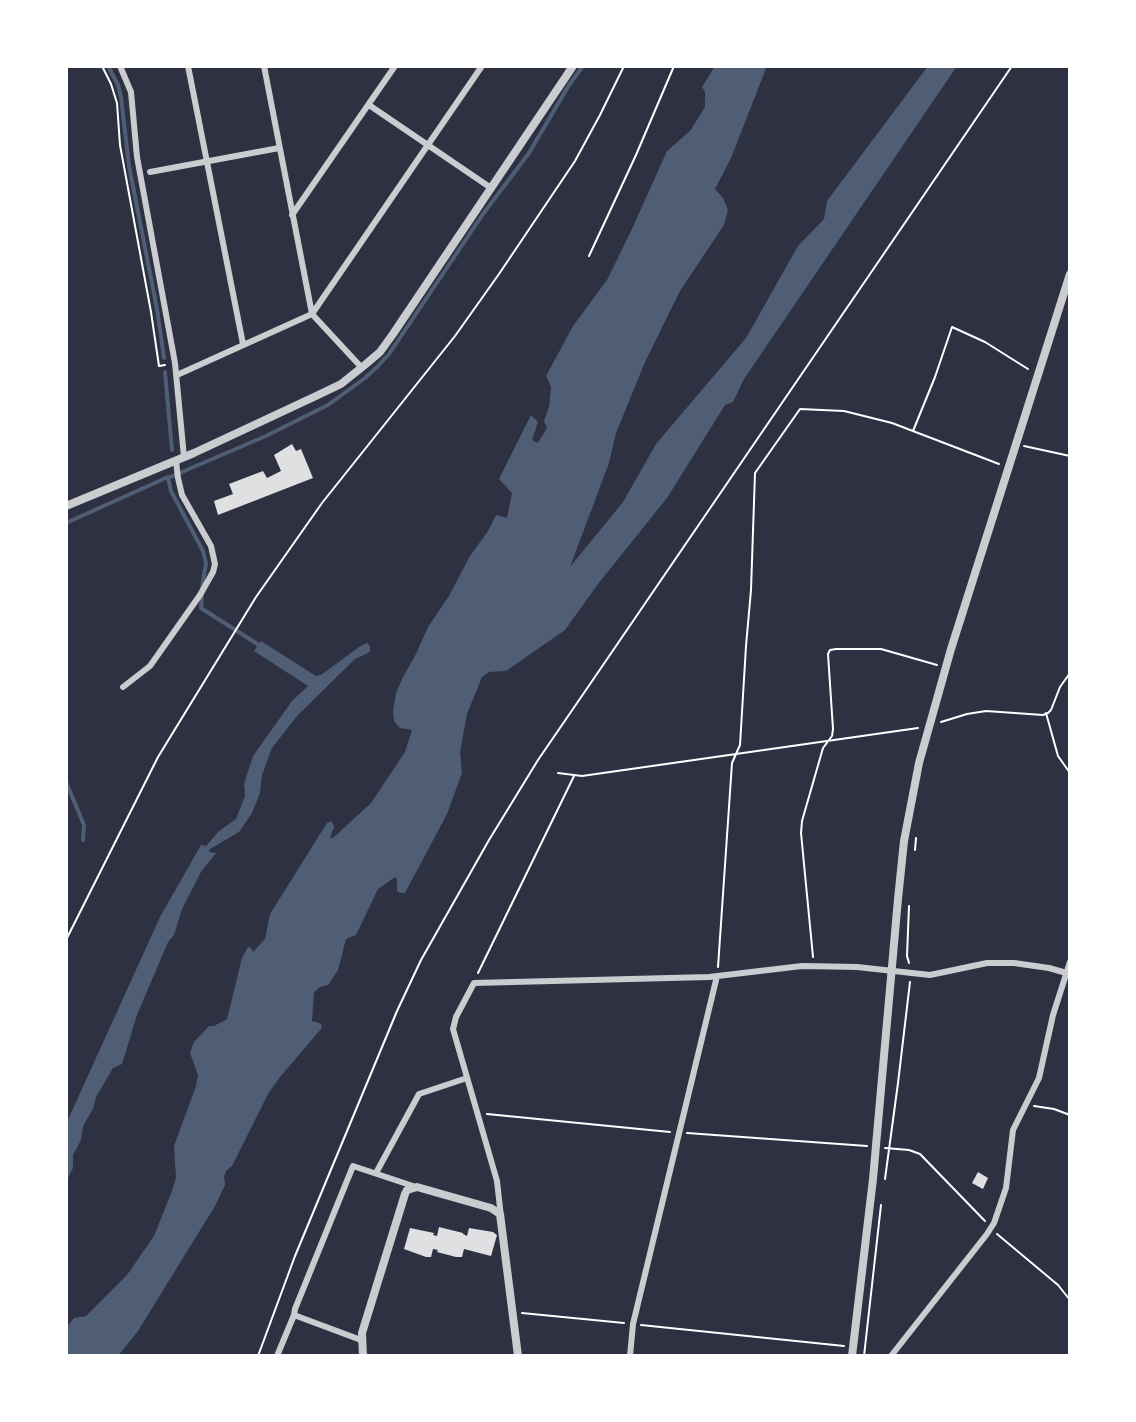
<!DOCTYPE html>
<html>
<head>
<meta charset="utf-8">
<style>
	body { margin:0 }
	#map { position:relative; width:1136px; height:1422px; overflow:hidden; background:#2d3142; font-family:"Open Sans",sans-serif }
	canvas { display:block }
	.frame { position:absolute; inset:0; border:68px solid #fff; pointer-events:none }
</style>
</head>
<body>
<div id="map">
<canvas width="1136" height="1422"></canvas>
<div class="frame"></div>
</div>
<script>
const context = document.querySelector('canvas').getContext('2d');
context.lineJoin = 'round';
function fillPath(path, color) {
  context.fillStyle = color;
  context.fill(path, 'evenodd');
}
function poly(rows) {
  const path = new Path2D();
  for (const r of rows) {
    path.moveTo(r[0], r[1]);
    for (let i = 2; i < r.length; i += 2) path.lineTo(r[i], r[i + 1]);
  }
  return path;
}
function strokePath(path, color, width, dash) {
  context.strokeStyle = color;
  context.lineWidth = width;
  context.lineCap = dash ? 'butt' : 'round';
  context.setLineDash(dash || []);
  context.stroke(path);
}
fillPath(poly([
	[715,66,767,66,731,158,715,189,723,198,728,210,724,225,680,291,645,362,616,433,609,463,570,567,623,502,656,444,746,338,798,246,824,219,827,201,928,66,957,66,744,379,733,402,725,405,667,498,598,584,565,630,506,671,489,672,482,677,467,714,460,752,462,773,447,814,405,893,400,893,397,891,397,879,395,877,378,889,356,935,346,939,338,970,328,985,320,987,314,992,312,1021,319,1023,322,1025,321,1029,280,1077,268,1094,232,1166,226,1171,224,1177,225,1185,215,1206,138,1331,118,1356,66,1356,66,1328,74,1318,86,1316,127,1275,154,1236,172,1191,176,1178,174,1146,196,1086,198,1075,190,1053,194,1042,209,1026,214,1026,227,1019,242,958,248,947,251,948,253,952,265,939,270,914,327,823,332,821,334,827,330,838,333,838,371,803,405,752,412,730,400,728,394,721,393,711,396,693,403,677,416,654,428,627,449,596,470,556,488,531,496,515,507,518,512,493,499,479,531,415,538,422,532,440,538,443,547,428,544,421,549,407,551,387,546,376,573,326,607,280,631,231,667,151,690,131,705,107,705,92,702,87],
	[261,641,316,676,321,675,359,647,367,643,370,646,370,652,355,659,297,716,272,748,262,775,260,793,252,813,239,832,210,849,209,852,216,853,201,872,182,909,174,935,168,942,137,1015,122,1064,113,1068,96,1097,93,1109,83,1126,81,1140,73,1155,73,1168,66,1182,66,1124,160,917,201,845,206,846,219,831,236,819,245,796,244,784,253,756,292,701,308,686,254,651]
]), '#4f5d75');
strokePath(poly([
	[108,66,118,85,121,97,129,166,157,309,164,358],
	[165,372,172,450],
	[66,523,168,477],
	[202,588,206,563,203,551,171,491,168,478,266,436,328,405,365,378,379,365,389,354,483,214,529,153,569,85,583,66],
	[202,595,201,608,262,647],
	[66,782,84,825,83,840]
]), '#4f5d75', 4);
fillPath(poly([
	[292,444,296,451,301,449,313,478,218,515,214,501,233,494,229,484,263,471,267,478,281,471,274,455],
	[978,1172,988,1178,983,1189,972,1183],
	[439,1227,463,1233,463,1234,467,1236,469,1228,493,1232,497,1235,491,1256,464,1249,462,1257,456,1257,437,1252,438,1250,433,1249,431,1257,426,1257,404,1249,410,1228,434,1233,433,1235,437,1236]
]), '#e0e0e3');
strokePath(poly([
	[102,66,111,84,117,103,120,145,151,312,159,366,165,365],
	[589,256,636,155,674,66],
	[913,431,935,377,952,327,985,342,1028,369],
	[1024,446,1070,456],
	[1046,713,1058,756,1070,773],
	[941,722,967,714,986,711,1043,715,1048,713,1051,710,1060,687,1070,673],
	[558,773,582,776,918,728],
	[915,850,916,838],
	[909,906,907,956,909,963],
	[66,940,158,757,256,597,322,503,455,336,499,274,575,161,600,115,624,66],
	[813,957,801,833,802,821,823,748,832,736,833,729,828,654,830,650,836,649,881,649,937,665],
	[718,967,732,763,740,745,746,646,751,590,755,473,800,409,844,411,892,423,999,464],
	[478,973,574,776],
	[1034,1106,1054,1109,1070,1115],
	[487,1114,670,1132],
	[687,1133,867,1146],
	[885,1148,909,1150,920,1154,985,1221],
	[885,1179,898,1083,910,982],
	[997,1234,1058,1285,1070,1300],
	[522,1313,624,1323],
	[641,1325,844,1346],
	[258,1356,295,1256,397,1011,421,960,489,840,538,760,588,687,1012,66],
	[864,1356,881,1205]
]), '#fff', 2);
strokePath(poly([
	[120,66,131,92,137,157,175,363,184,457],
	[188,66,243,344],
	[264,66,312,314,362,368],
	[369,105,491,188],
	[150,172,279,148],
	[292,215,395,66],
	[177,375,312,314,482,66],
	[123,687,150,666,200,595,213,572,215,564,211,546,182,495,178,478,176,461],
	[376,1173,419,1094,467,1078],
	[501,1217,497,1181,453,1029,456,1017,474,983,709,977,802,966,857,967,930,975,987,963,1014,963,1049,968,1070,974],
	[294,1315,295,1309,353,1166,416,1187],
	[277,1356,294,1315,361,1340],
	[630,1356,633,1324,717,976],
	[891,1356,987,1234,994,1223,1006,1188,1013,1130,1039,1078,1053,1015,1070,962]
]), '#caccd0', 6);
strokePath(poly([
	[66,506,194,453,316,396,341,384,366,364,380,352,393,334,573,66],
	[363,1356,362,1333,405,1194,407,1190,417,1187,491,1208,500,1214,518,1356],
	[852,1356,873,1179,898,899,904,841,919,763,951,649,1070,274]
]), '#caccd0', 8);
</script>
</body>
</html>
